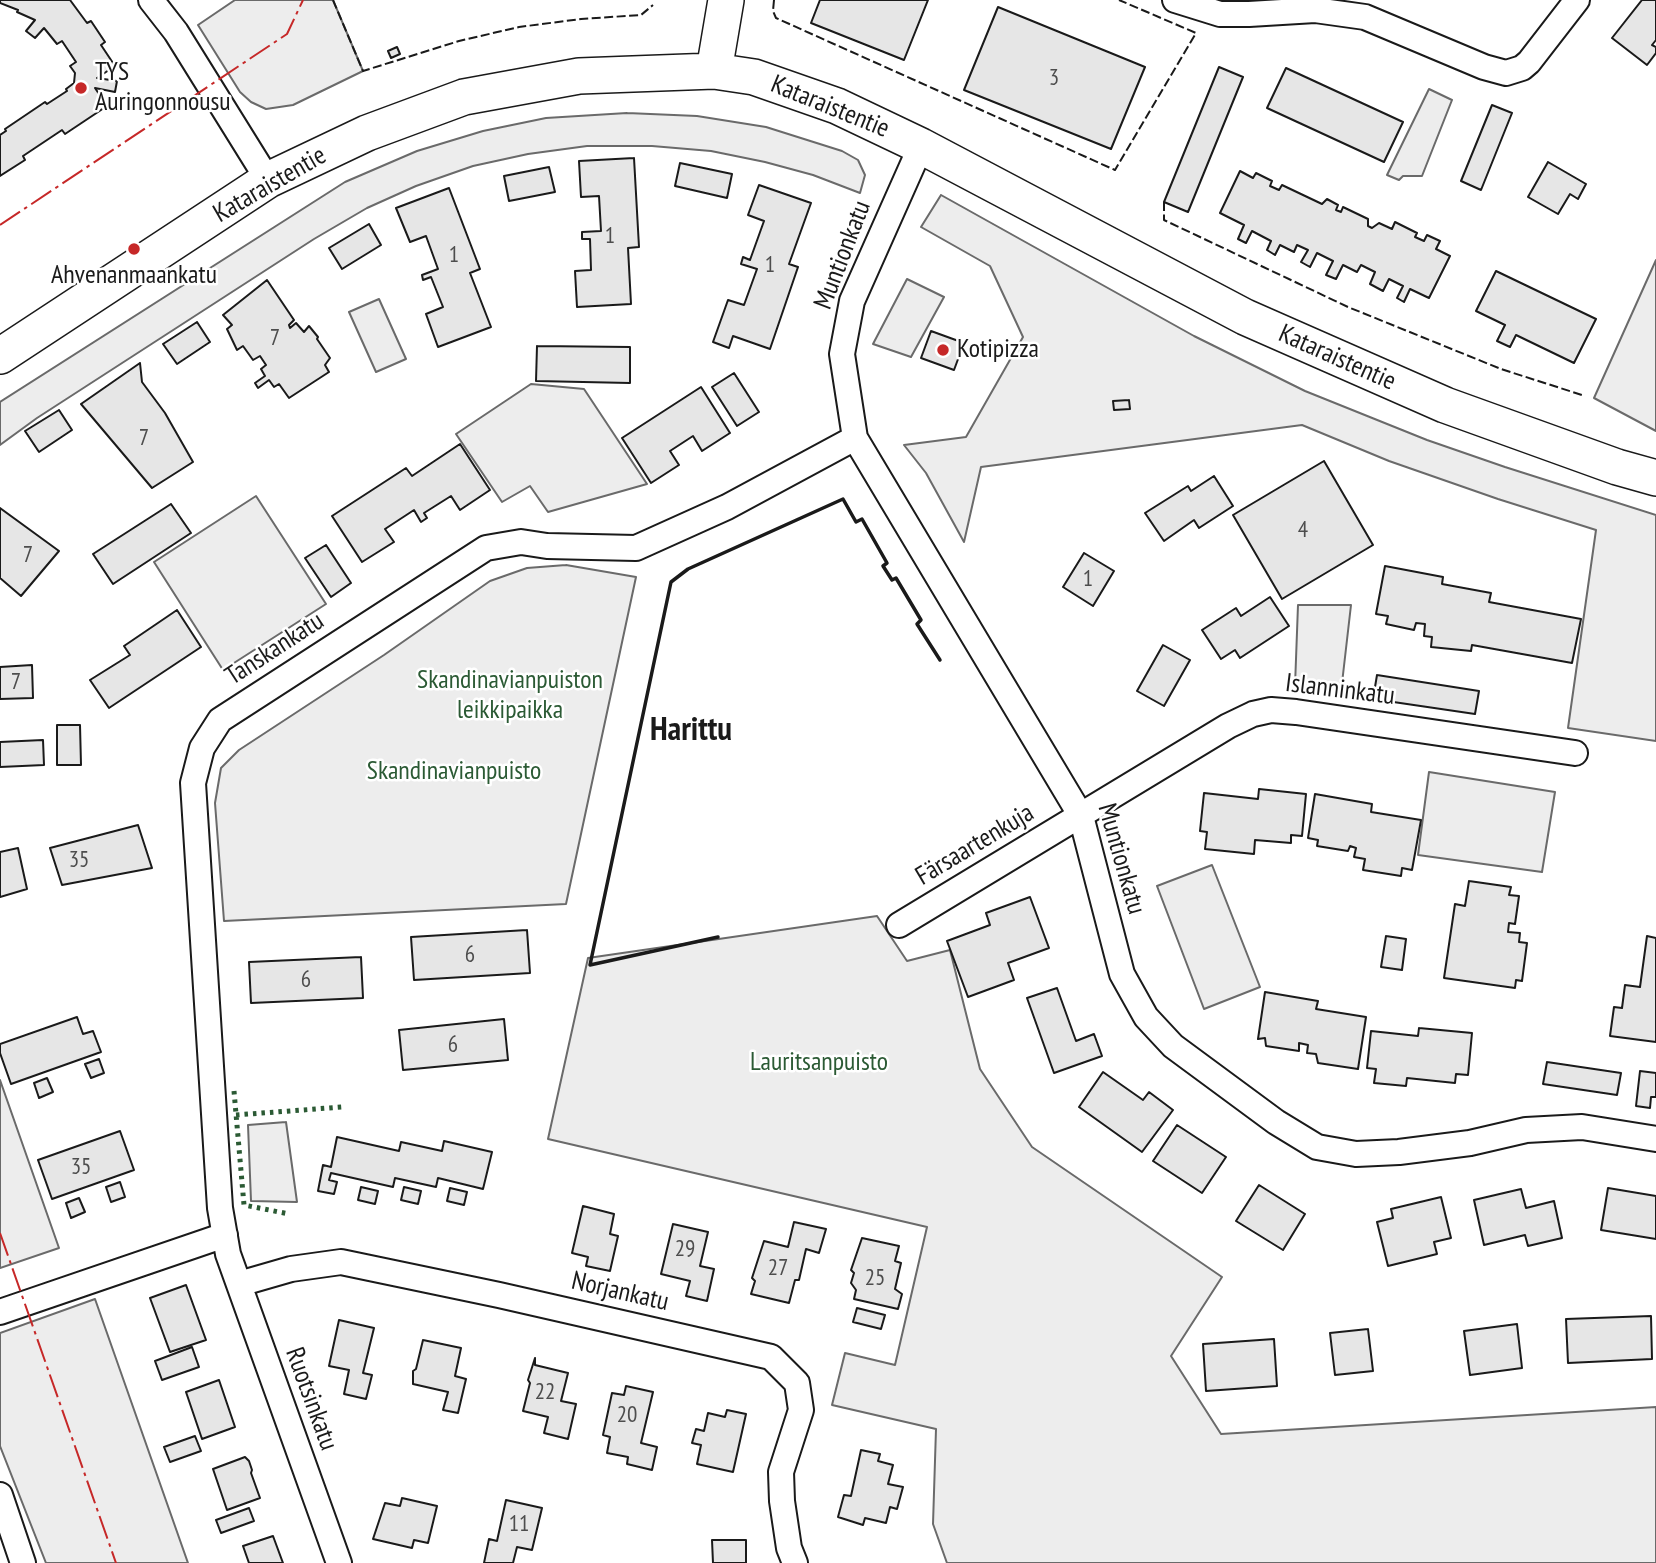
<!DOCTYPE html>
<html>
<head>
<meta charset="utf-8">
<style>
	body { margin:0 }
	canvas { display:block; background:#fff }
</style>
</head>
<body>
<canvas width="1656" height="1563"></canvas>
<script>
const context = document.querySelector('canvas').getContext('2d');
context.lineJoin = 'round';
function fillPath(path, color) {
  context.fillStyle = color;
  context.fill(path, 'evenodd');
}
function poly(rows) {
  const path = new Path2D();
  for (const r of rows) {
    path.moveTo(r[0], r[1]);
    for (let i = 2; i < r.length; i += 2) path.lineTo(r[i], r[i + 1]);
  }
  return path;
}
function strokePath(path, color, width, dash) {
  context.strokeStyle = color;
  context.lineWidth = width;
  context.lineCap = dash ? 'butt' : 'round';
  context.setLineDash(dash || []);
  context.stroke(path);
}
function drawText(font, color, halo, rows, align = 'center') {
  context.font = font + ' "PT Sans Narrow",sans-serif';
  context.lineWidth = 5;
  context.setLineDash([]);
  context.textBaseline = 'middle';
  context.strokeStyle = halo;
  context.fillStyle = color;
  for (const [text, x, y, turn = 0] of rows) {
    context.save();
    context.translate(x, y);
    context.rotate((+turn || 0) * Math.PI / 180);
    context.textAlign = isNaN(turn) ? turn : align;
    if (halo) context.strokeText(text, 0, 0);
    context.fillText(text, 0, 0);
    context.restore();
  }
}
const built = poly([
	[235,0,333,0,363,71,293,105,266,109,251,102,240,92,198,25,235,0],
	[1429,89,1452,100,1422,176,1403,176,1399,180,1387,175,1429,89],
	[627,113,697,116,766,127,842,151,858,160,865,175,860,193,813,175,765,162,711,151,652,146,587,146,528,154,473,166,416,186,367,208,314,239,37,418,0,445,0,402,345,182,417,151,483,131,546,118,627,113],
	[941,195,1194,336,1305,391,1427,440,1505,467,1656,515,1656,741,1568,728,1596,530,1498,499,1389,461,1302,425,981,467,964,542,926,473,904,445,966,437,1023,337,990,266,921,227,941,195],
	[1656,260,1656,431,1594,398,1656,260],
	[907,279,944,297,911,357,873,344,907,279],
	[379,299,406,359,376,372,349,312,379,299],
	[531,384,584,389,647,484,548,512,530,486,502,502,456,434,531,384],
	[256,496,326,604,223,670,154,562,256,496],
	[566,565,636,577,566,904,224,921,215,803,221,768,239,750,384,655,490,581,527,568,566,565],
	[1298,605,1351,605,1341,692,1295,686,1298,605],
	[1429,772,1555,792,1542,872,1418,855,1429,772],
	[1212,865,1260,987,1204,1009,1157,886,1212,865],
	[877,916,907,961,950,950,980,1069,1032,1147,1222,1277,1171,1356,1221,1434,1656,1407,1656,1563,947,1563,933,1524,936,1429,832,1405,845,1353,895,1365,927,1227,548,1139,588,958,877,916],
	[0,1080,59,1248,0,1268,0,1080],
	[286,1122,297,1202,251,1201,248,1125,286,1122],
	[95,1299,188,1563,46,1563,0,1446,0,1333,95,1299]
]);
fillPath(built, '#ededed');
strokePath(built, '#6a6a6a', 2);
const building = poly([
	[0,0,70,0,87,23,91,21,105,42,101,45,115,66,97,78,117,81,115,92,95,88,107,106,65,134,62,130,23,156,25,160,0,176,0,135,6,131,5,129,45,102,47,104,67,91,66,89,74,83,75,73,70,66,76,62,62,41,57,44,44,28,35,38,26,31,35,20,17,12,18,10,0,3,0,0],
	[820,0,928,0,904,60,811,23,820,0],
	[1642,0,1656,0,1656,40,1652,45,1656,47,1656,53,1647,65,1612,38,1642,0],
	[998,7,1145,67,1111,149,964,90,998,7],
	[397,47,400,54,391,58,388,51,397,47],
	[1219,67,1243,77,1188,212,1164,202,1219,67],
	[1286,68,1403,122,1384,162,1267,108,1286,68],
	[1492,105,1512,113,1481,190,1461,181,1492,105],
	[634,158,639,247,628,248,631,304,577,307,575,271,591,270,590,239,582,239,582,232,601,231,599,196,581,197,579,161,634,158],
	[1548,162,1586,184,1578,199,1570,194,1558,214,1528,197,1548,162],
	[680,163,732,174,727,198,675,186,680,163],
	[549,167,555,192,509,201,504,176,549,167],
	[1240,171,1253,178,1256,173,1272,181,1270,186,1279,190,1282,185,1322,204,1327,199,1338,205,1336,210,1341,212,1343,207,1368,219,1368,226,1372,228,1379,223,1392,229,1395,222,1417,233,1415,237,1424,241,1427,235,1440,241,1436,249,1450,256,1429,298,1410,289,1404,302,1397,298,1403,286,1389,279,1383,291,1370,284,1375,272,1361,265,1357,272,1343,265,1336,279,1326,275,1333,261,1317,253,1310,267,1301,262,1308,250,1297,245,1294,252,1280,245,1275,255,1267,250,1271,241,1252,231,1246,243,1238,239,1244,225,1220,213,1240,171],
	[759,185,811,203,789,264,798,267,770,349,733,336,729,348,713,342,728,300,744,305,757,269,741,264,743,257,750,260,764,221,748,215,759,185],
	[449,188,480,269,470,273,491,327,438,347,426,314,443,307,431,277,423,280,422,275,438,269,426,236,410,242,396,208,449,188],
	[369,224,381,245,342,269,329,248,369,224],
	[1496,271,1596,319,1574,363,1516,335,1510,347,1497,341,1505,325,1476,311,1496,271],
	[267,280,294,320,289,325,290,328,296,323,304,332,309,326,318,337,317,339,330,358,325,365,329,372,289,398,279,384,274,387,269,380,258,388,255,383,265,376,261,369,266,365,260,356,253,360,243,346,237,350,227,329,232,325,223,315,267,280],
	[197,322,210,342,177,364,163,344,197,322],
	[931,331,964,343,954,370,921,358,931,331],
	[537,346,630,347,630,383,536,381,537,346],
	[140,363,142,382,165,413,193,462,152,488,81,404,140,363],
	[734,373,759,412,737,426,712,387,734,373],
	[701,387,730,433,702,451,693,436,670,451,679,465,651,483,622,438,701,387],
	[1129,400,1130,409,1114,410,1113,401,1129,400],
	[59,410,72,430,39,452,25,431,59,410],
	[460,444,490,490,460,510,451,496,424,513,427,518,421,522,414,510,385,529,394,542,362,562,332,516,406,468,412,476,460,444],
	[1324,461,1373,545,1282,599,1233,515,1324,461],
	[1214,476,1233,506,1199,528,1194,520,1164,541,1145,513,1188,486,1191,491,1214,476],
	[171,504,191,533,113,584,93,554,171,504],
	[0,508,59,551,21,596,0,578,0,508],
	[326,545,351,583,331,597,305,558,326,545],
	[1084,553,1114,571,1093,606,1063,587,1084,553],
	[1385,566,1443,577,1442,584,1491,593,1489,602,1581,619,1572,663,1472,645,1471,651,1431,647,1432,637,1424,636,1425,624,1416,623,1414,630,1386,624,1388,616,1376,614,1385,566],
	[1270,597,1289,626,1240,658,1235,650,1221,659,1202,630,1236,608,1241,616,1270,597],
	[177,610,201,647,109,708,90,680,130,655,124,646,177,610],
	[1163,645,1190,660,1164,706,1137,691,1163,645],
	[32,665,33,698,0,699,0,667,32,665],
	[1377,675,1479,691,1475,714,1373,699,1377,675],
	[57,725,80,725,81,765,57,765,57,725],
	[43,740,44,765,0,767,0,742,43,740],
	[1259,789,1306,794,1302,836,1291,835,1291,843,1255,840,1254,854,1205,849,1207,832,1200,831,1204,793,1258,799,1259,789],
	[1315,794,1372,804,1371,812,1421,820,1412,870,1402,868,1401,876,1363,870,1365,859,1354,857,1356,848,1350,846,1348,851,1317,846,1318,840,1308,838,1315,794],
	[138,825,152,868,62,885,50,848,138,825],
	[18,848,27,889,0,897,0,852,18,848],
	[1469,881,1511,887,1509,895,1519,896,1515,924,1509,923,1508,932,1520,933,1519,942,1527,943,1522,981,1516,980,1515,988,1444,978,1455,904,1465,906,1469,881],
	[1030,897,1049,948,1008,963,1014,980,968,997,947,941,990,925,986,913,1030,897],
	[527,930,530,973,414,980,411,937,527,930],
	[1386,936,1406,939,1402,970,1381,967,1386,936],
	[1647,936,1656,938,1656,1042,1610,1036,1614,1007,1622,1008,1625,985,1640,987,1647,936],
	[361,957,363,998,251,1003,249,962,361,957],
	[1057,988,1076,1041,1094,1034,1102,1056,1054,1073,1027,998,1057,988],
	[1265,992,1318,1001,1316,1009,1366,1017,1358,1069,1318,1063,1316,1054,1307,1053,1308,1045,1299,1043,1299,1051,1266,1046,1265,1038,1258,1039,1265,992],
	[77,1017,83,1034,93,1031,101,1052,11,1084,0,1053,0,1044,77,1017],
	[504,1019,508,1060,403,1070,399,1030,504,1019],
	[1419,1028,1472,1033,1468,1075,1456,1074,1455,1083,1407,1078,1406,1086,1374,1083,1376,1069,1367,1068,1371,1031,1418,1036,1419,1028],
	[99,1059,104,1073,91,1078,85,1064,99,1059],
	[1547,1062,1621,1073,1617,1095,1543,1084,1547,1062],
	[1640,1071,1656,1073,1656,1097,1651,1097,1650,1108,1636,1106,1640,1071],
	[1103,1072,1143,1100,1149,1092,1173,1110,1142,1152,1079,1107,1103,1072],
	[47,1078,53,1092,39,1098,34,1083,47,1078],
	[1177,1125,1226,1157,1202,1193,1153,1161,1177,1125],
	[120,1131,134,1170,52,1199,38,1160,120,1131],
	[337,1137,399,1151,401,1142,442,1151,444,1141,492,1152,483,1189,438,1178,436,1187,395,1178,393,1187,331,1173,329,1180,337,1182,334,1194,318,1191,323,1165,331,1167,337,1137],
	[120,1182,125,1197,111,1202,106,1187,120,1182],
	[1259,1185,1305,1214,1283,1250,1236,1221,1259,1185],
	[361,1187,378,1191,375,1204,358,1200,361,1187],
	[404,1187,421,1191,418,1204,401,1200,404,1187],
	[450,1188,467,1192,464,1205,447,1201,450,1188],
	[1608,1188,1656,1196,1656,1239,1601,1230,1608,1188],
	[1521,1189,1526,1208,1554,1201,1562,1238,1528,1246,1525,1235,1484,1245,1474,1200,1521,1189],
	[1441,1197,1451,1238,1434,1242,1437,1254,1388,1266,1377,1222,1393,1218,1391,1209,1441,1197],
	[79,1198,85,1212,71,1218,66,1203,79,1198],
	[583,1206,614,1214,610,1234,618,1236,610,1271,586,1266,588,1257,572,1253,583,1206],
	[794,1222,826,1229,819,1253,806,1249,799,1280,795,1280,789,1303,751,1294,755,1281,752,1278,764,1241,788,1247,794,1222],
	[673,1224,708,1232,700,1266,714,1269,707,1301,686,1296,690,1281,661,1274,673,1224],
	[862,1238,899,1246,895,1261,901,1263,895,1289,902,1294,898,1309,854,1299,856,1290,851,1283,854,1273,851,1270,862,1238],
	[186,1285,206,1340,170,1352,150,1298,186,1285],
	[857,1308,885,1315,881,1329,853,1322,857,1308],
	[1651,1316,1652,1359,1568,1363,1566,1319,1651,1316],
	[339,1320,374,1328,363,1373,372,1375,366,1399,344,1394,349,1370,329,1366,339,1320],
	[1517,1324,1522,1368,1470,1375,1464,1331,1517,1324],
	[1368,1329,1373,1371,1335,1375,1330,1333,1368,1329],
	[1274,1339,1277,1386,1206,1391,1203,1344,1274,1339],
	[423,1340,461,1348,455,1376,466,1379,458,1413,443,1410,448,1392,413,1384,413,1371,416,1369,423,1340],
	[192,1347,199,1367,162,1380,155,1361,192,1347],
	[535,1358,535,1365,568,1373,561,1401,576,1404,568,1439,544,1433,548,1417,523,1411,530,1383,528,1380,535,1358],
	[219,1380,235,1427,202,1439,186,1392,219,1380],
	[626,1386,653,1392,641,1443,657,1447,652,1470,627,1464,628,1457,607,1453,610,1437,603,1435,612,1393,624,1395,626,1386],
	[727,1410,746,1414,733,1472,697,1464,701,1445,692,1443,696,1429,704,1431,708,1413,725,1417,727,1410],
	[195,1436,201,1451,170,1462,164,1447,195,1436],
	[861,1450,880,1454,878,1461,893,1465,888,1484,903,1487,897,1509,890,1507,886,1523,865,1518,863,1525,838,1517,844,1495,851,1496,861,1450],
	[245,1457,249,1461,252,1470,251,1473,260,1498,227,1510,213,1469,245,1457],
	[402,1498,437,1506,428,1543,414,1540,412,1548,373,1539,385,1503,400,1506,402,1498],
	[506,1500,542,1508,532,1550,517,1547,513,1563,484,1563,489,1539,497,1541,506,1500],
	[249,1508,254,1521,221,1533,216,1520,249,1508],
	[273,1536,283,1563,249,1563,243,1546,273,1536],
	[712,1540,746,1540,746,1563,713,1563,712,1540]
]);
fillPath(building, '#e6e6e6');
strokePath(building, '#1a1a1a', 2);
const street = poly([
	[151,0,176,32,268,180],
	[1175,0,1220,14,1249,14,1315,10,1365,17,1484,67,1506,73,1522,68,1529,62,1577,0],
	[921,146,852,301,842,354,855,438,1081,816,1122,974,1146,1017,1173,1046,1276,1122,1317,1147,1356,1154,1399,1152,1470,1143,1526,1130,1582,1127,1656,1139],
	[899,925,1228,726,1253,714,1271,710,1296,712,1575,753],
	[239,1284,291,1269,341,1262,499,1295,771,1357,797,1383,801,1410,781,1472,782,1501,789,1548,795,1563],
	[0,1312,225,1235],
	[0,1495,23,1563],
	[339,1563,228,1254,220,1208,193,783,202,748,220,720,486,548,521,542,547,546,636,548,727,507,855,438]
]);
const secondary = poly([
	[714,71,726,0],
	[0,356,268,180,367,133,464,97,579,76,714,71,754,77,837,106,921,146,1245,317,1445,405,1617,467,1656,478]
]);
strokePath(street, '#1a1a1a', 28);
strokePath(secondary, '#1a1a1a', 38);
strokePath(street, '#fff', 24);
strokePath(secondary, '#fff', 35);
strokePath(poly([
	[234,1091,244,1205,289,1214],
	[236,1115,342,1107]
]), '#2b5a34', 5, [3.5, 5]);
strokePath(poly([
	[333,0,363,71,459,41,519,27,581,19,641,15,653,5],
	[774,0,773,11,776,18,1115,170,1196,33,1119,0],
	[1164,202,1164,220,1348,307,1501,369,1585,396]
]), '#1a1a1a', 2, [9, 3.5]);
strokePath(poly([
	[718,937,590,965,671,582,688,569,843,499,856,522,862,519,887,563,883,566,892,580,896,578,921,620,917,624,940,660]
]), '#1a1a1a', 3.5);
strokePath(poly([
	[0,225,287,34,303,0],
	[0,1233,116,1563]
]), '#c62828', 2, [24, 5, 3.5, 5]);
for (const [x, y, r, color] of [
	[81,88,7,"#c62828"],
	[134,249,7,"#c62828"],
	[943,350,7,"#c62828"]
]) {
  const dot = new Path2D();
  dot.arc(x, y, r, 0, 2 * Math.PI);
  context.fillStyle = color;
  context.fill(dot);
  strokePath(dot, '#fff', 2.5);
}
drawText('23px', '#4d4d4d', null, [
	["3",1054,78],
	["1",610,236],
	["1",454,255],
	["1",770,265],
	["7",275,338],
	["7",144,438],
	["4",1303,530],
	["7",28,555],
	["1",1088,579],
	["7",16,682],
	["35",79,860],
	["6",470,955],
	["6",306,980],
	["6",453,1045],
	["35",81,1167],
	["29",685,1249],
	["27",778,1268],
	["25",875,1278],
	["22",545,1392],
	["20",627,1415],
	["11",519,1524]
]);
drawText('26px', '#1a1a1a', '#fff', [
	["TYS",95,73],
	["Auringonnousu",95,103],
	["Ahvenanmaankatu",134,276,"center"],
	["Kotipizza",957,350]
], 'left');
drawText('26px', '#1a1a1a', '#fff', [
	["Kataraistentie",830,107,22],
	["Kataraistentie",270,185,-30],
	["Muntionkatu",843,255,-69],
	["Kataraistentie",1337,358,24],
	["Tanskankatu",275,649,-33],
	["Islanninkatu",1340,690,7],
	["Färsaartenkuja",975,845,-31],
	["Muntionkatu",1121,859,74],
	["Norjankatu",620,1292,13],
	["Ruotsinkatu",311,1399,70]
]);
drawText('26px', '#2b5a34', '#fff', [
	["Skandinavianpuiston",510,681],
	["leikkipaikka",510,711],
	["Skandinavianpuisto",454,772],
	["Lauritsanpuisto",819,1063]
]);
drawText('bold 33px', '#1a1a1a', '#fff', [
	["Harittu",691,731]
]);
</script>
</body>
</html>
